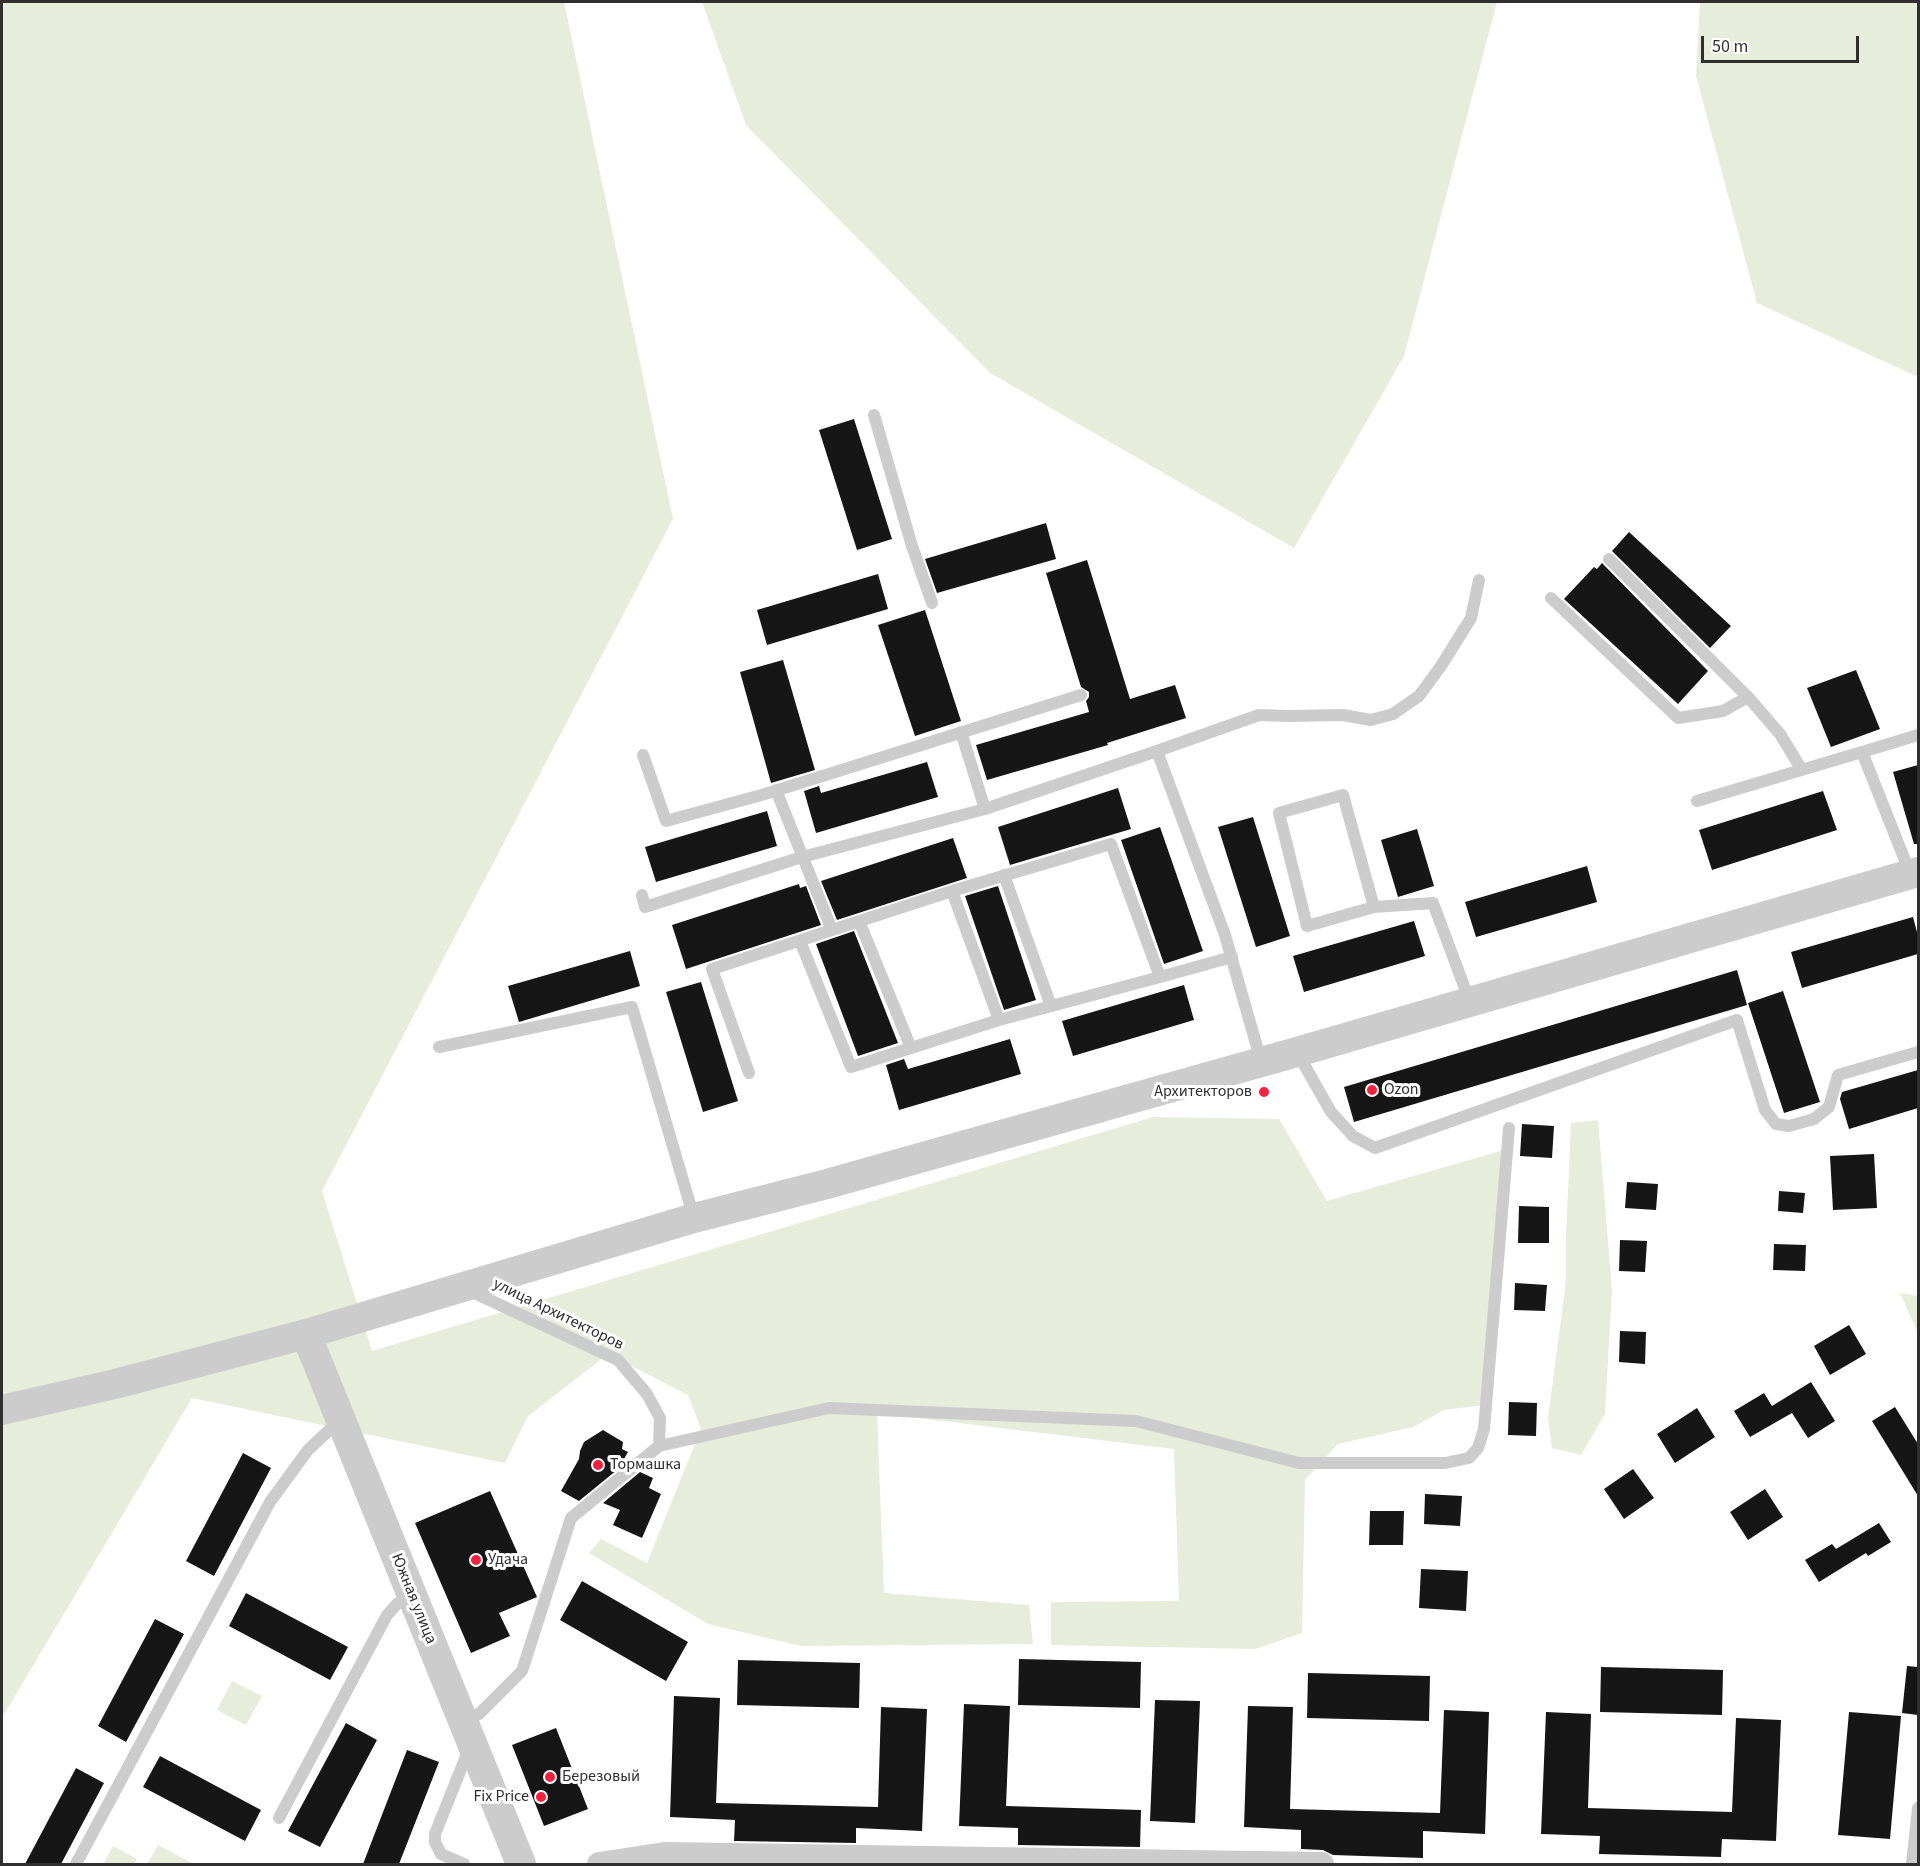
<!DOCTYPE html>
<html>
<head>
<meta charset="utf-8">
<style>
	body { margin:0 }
	#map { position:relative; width:1920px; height:1866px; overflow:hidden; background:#fff; font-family:"Source Sans 3",sans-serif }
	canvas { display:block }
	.frame { position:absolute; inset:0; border:3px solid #2f2f2f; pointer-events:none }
	.scale { position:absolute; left:1701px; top:36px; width:158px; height:27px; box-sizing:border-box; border:3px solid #2f2f2f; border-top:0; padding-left:8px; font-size:18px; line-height:21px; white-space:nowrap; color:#2f2f2f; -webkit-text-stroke:4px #fff; paint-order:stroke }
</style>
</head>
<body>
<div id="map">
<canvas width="1920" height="1866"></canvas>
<div class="frame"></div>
<div class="scale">50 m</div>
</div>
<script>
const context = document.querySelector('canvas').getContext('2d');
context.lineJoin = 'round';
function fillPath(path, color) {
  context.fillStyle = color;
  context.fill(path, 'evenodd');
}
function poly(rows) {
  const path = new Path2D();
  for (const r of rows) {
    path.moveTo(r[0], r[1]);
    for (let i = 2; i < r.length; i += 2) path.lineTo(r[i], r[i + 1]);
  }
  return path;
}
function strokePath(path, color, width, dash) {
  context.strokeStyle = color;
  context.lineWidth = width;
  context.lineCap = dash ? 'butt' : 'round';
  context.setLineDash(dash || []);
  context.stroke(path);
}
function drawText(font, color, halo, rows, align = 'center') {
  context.font = font + ' "Source Sans 3",sans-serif';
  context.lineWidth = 6;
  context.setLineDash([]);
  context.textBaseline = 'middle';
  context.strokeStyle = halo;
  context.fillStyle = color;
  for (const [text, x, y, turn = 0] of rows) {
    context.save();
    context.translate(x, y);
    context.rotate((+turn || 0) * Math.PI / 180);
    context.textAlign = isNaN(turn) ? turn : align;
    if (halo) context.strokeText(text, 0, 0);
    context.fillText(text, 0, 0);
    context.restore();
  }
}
fillPath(poly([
	[2,2,564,2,673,519,322,1191,372,1351,1153,1117,1279,1119,1327,1201,1504,1150,1485,1405,1444,1410,1413,1427,1338,1444,1305,1480,1302,1633,1255,1649,1051,1645,1051,1602,1179,1601,1174,1449,877,1413,884,1593,1029,1605,1033,1644,801,1646,708,1624,589,1553,601,1539,647,1563,701,1429,688,1395,608,1354,528,1416,505,1463,192,1398,2,1718],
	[702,2,1497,2,1404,356,1294,548,990,373,746,125],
	[1700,2,1918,2,1918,377,1757,303,1696,76],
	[1598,1120,1612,1290,1605,1414,1581,1455,1552,1448,1548,1418,1566,1282,1566,1237,1571,1123],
	[1900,1293,1918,1296,1918,1333],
	[232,1681,262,1696,246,1725,217,1710],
	[158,1845,194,1864,147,1864],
	[113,1846,137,1859,134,1864,103,1864]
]), '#e6eddb');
fillPath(poly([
	[854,419,892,539,857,550,819,430],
	[1046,523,1056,559,937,593,925,559],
	[1629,532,1731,626,1710,648,1612,551],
	[1087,560,1130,699,1175,685,1186,718,1107,743,1108,745,987,780,976,745,1089,712,1086,701,1089,697,1089,692,1081,687,1046,573],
	[1602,563,1708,671,1678,704,1564,599,1594,567,1597,569],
	[878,574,888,609,767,645,757,610],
	[925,610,961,721,915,736,878,625],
	[783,660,815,770,771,783,740,672],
	[1856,670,1880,729,1831,747,1807,688],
	[927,762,938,797,816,833,804,791,819,786,821,793],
	[1918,765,1918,844,1914,844,1893,772],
	[1118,788,1131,829,1010,865,998,827],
	[1823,791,1837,830,1712,870,1699,830],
	[767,811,777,846,656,882,645,847],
	[1253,817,1290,936,1256,947,1218,827],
	[1160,827,1203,951,1164,964,1121,840],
	[1417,829,1434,886,1398,897,1381,840],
	[953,838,967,878,837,920,821,881],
	[1587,866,1597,902,1476,937,1465,902],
	[799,884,800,888,806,886,821,925,686,969,672,925],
	[998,886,1036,1000,1004,1010,965,896],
	[1913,917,1918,936,1918,954,1802,988,1791,952],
	[1414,921,1425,956,1304,992,1293,956],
	[854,931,898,1043,858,1056,816,944],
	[630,951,640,986,519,1022,508,986],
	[1737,970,1747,1005,1354,1122,1344,1087],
	[701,982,738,1101,703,1112,666,992],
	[1184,985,1194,1020,1073,1056,1062,1021],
	[1783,991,1820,1102,1784,1113,1748,1003],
	[1010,1039,1021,1074,899,1110,886,1065,904,1059,908,1069],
	[1918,1070,1918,1108,1849,1129,1840,1099,1842,1092],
	[1522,1124,1554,1126,1552,1158,1520,1156],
	[1874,1154,1877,1208,1833,1210,1830,1156],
	[1627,1182,1658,1184,1656,1210,1625,1208],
	[1779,1191,1805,1193,1803,1213,1778,1211],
	[1519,1206,1549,1207,1549,1243,1518,1243],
	[1620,1240,1647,1241,1645,1272,1619,1271],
	[1774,1244,1806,1245,1805,1271,1773,1270],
	[1515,1283,1547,1285,1545,1311,1514,1310],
	[1849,1325,1866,1354,1830,1375,1814,1346],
	[1620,1331,1646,1332,1645,1364,1619,1362],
	[1811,1382,1835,1421,1808,1438,1792,1413,1750,1437,1734,1411,1764,1393,1772,1406],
	[1509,1402,1537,1403,1536,1436,1508,1435],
	[1895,1407,1918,1444,1918,1496,1872,1421],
	[1697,1408,1715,1437,1675,1463,1657,1434],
	[603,1430,623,1442,622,1449,628,1452,621,1464,623,1465,579,1501,561,1491,579,1459,580,1451,584,1442],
	[243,1453,271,1468,214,1576,186,1561],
	[1633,1469,1654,1498,1624,1519,1604,1489],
	[640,1472,653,1478,649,1488,661,1494,642,1538,613,1525,620,1510,603,1503],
	[1765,1489,1783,1517,1748,1540,1730,1512],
	[490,1491,537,1597,499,1613,510,1636,471,1653,415,1523],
	[1425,1494,1462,1496,1460,1526,1424,1524],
	[1370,1511,1404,1511,1403,1545,1369,1545],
	[1879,1523,1891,1542,1868,1556,1866,1553,1819,1582,1805,1560,1832,1544,1836,1549],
	[1421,1569,1468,1571,1466,1611,1419,1608],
	[582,1581,688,1642,666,1681,560,1620],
	[246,1593,348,1647,330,1680,229,1626],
	[155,1619,184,1634,126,1742,98,1726],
	[1019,1659,1141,1662,1140,1708,1018,1705],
	[738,1660,860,1663,859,1708,737,1705],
	[1907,1666,1918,1667,1918,1715,1902,1713],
	[1601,1667,1723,1670,1722,1715,1600,1712],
	[1308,1673,1430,1676,1429,1721,1307,1718],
	[674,1696,720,1698,716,1803,878,1807,881,1707,927,1709,922,1831,856,1828,856,1843,734,1841,735,1820,670,1817],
	[1155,1700,1200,1701,1195,1823,1150,1821],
	[964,1704,1010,1706,1006,1806,1141,1810,1140,1847,1018,1845,1018,1828,959,1826],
	[1248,1706,1293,1707,1290,1809,1440,1813,1444,1710,1489,1712,1485,1834,1423,1831,1423,1858,1333,1855,1323,1850,1301,1849,1301,1830,1244,1827],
	[1546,1712,1591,1714,1588,1808,1732,1812,1736,1718,1781,1720,1776,1841,1722,1839,1721,1857,1599,1854,1600,1836,1541,1834],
	[1849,1712,1901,1716,1890,1839,1838,1835],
	[346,1723,377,1740,320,1847,288,1831],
	[556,1728,588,1809,544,1826,512,1745],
	[407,1750,439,1762,399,1864,363,1864],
	[160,1756,261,1810,245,1841,143,1787],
	[76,1768,104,1783,61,1864,25,1864]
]), '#161616');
strokePath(poly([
	[874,415,912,546,932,603],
	[1609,559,1748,697,1780,734,1802,770],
	[1551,598,1678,718,1723,711,1748,697],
	[961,732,985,809],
	[643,755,666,821,765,794,1081,695],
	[1697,801,1862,752],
	[1910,873,1862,752,1918,735],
	[1004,875,1051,1006],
	[952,891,999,1020],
	[642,895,645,907,802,857,985,809,1157,751],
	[1374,907,1307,926,1279,813,1343,795,1374,907,1433,903,1470,1002],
	[859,921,911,1048],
	[800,941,851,1067,999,1020,1160,977,1111,844,952,891,832,930],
	[1160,977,1232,957],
	[439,1047,632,1007,694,1218],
	[1297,1052,1331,1112,1353,1136,1375,1148,1737,1020,1765,1110,1776,1124,1789,1126,1814,1119,1829,1107,1838,1075,1918,1052],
	[1261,1061,1225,935,1157,751,1259,715,1289,716,1343,715,1371,720,1393,714,1419,696,1441,666,1471,618,1479,580],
	[749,1073,712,969,832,930,776,790],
	[468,1290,618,1360,647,1394,660,1418,659,1446],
	[463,1719,479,1714,522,1671,571,1518,659,1446,829,1408,1136,1421,1299,1463,1445,1463,1469,1458,1478,1448,1484,1429,1509,1128],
	[279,1818,387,1615,397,1604,412,1595],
	[76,1864,270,1502,308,1450,340,1420],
	[464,1864,441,1854,435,1842,435,1834,469,1749],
	[1912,1864,1918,1808]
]), '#ccc', 12);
strokePath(poly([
	[599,1864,665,1854,1322,1864]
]), '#ccc', 24);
strokePath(poly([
	[306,1334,521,1864],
	[2,1410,115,1384,306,1334,694,1218,827,1184,1297,1052,1918,872]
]), '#ccc', 30);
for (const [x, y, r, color] of [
	[1372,1090,6,"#f4223e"],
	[1264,1092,6,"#f4223e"],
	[598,1465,6,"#f4223e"],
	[476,1560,6,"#f4223e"],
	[550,1777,6,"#f4223e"],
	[541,1797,6,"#f4223e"]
]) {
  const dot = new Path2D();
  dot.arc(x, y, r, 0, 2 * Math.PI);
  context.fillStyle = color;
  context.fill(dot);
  strokePath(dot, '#fff', 2);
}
drawText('16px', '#2f2f2f', '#fff', [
	["Ozon",1384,1090],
	["Архитекторов",1252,1092,"right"],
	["Тормашка",610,1465],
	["Удача",488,1560],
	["Березовый",562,1777],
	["Fix Price",529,1797,"right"]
], 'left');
drawText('16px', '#2f2f2f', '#fff', [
	["улица Архитекторов",558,1315,26],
	["Южная улица",413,1599,68]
]);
</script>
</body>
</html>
